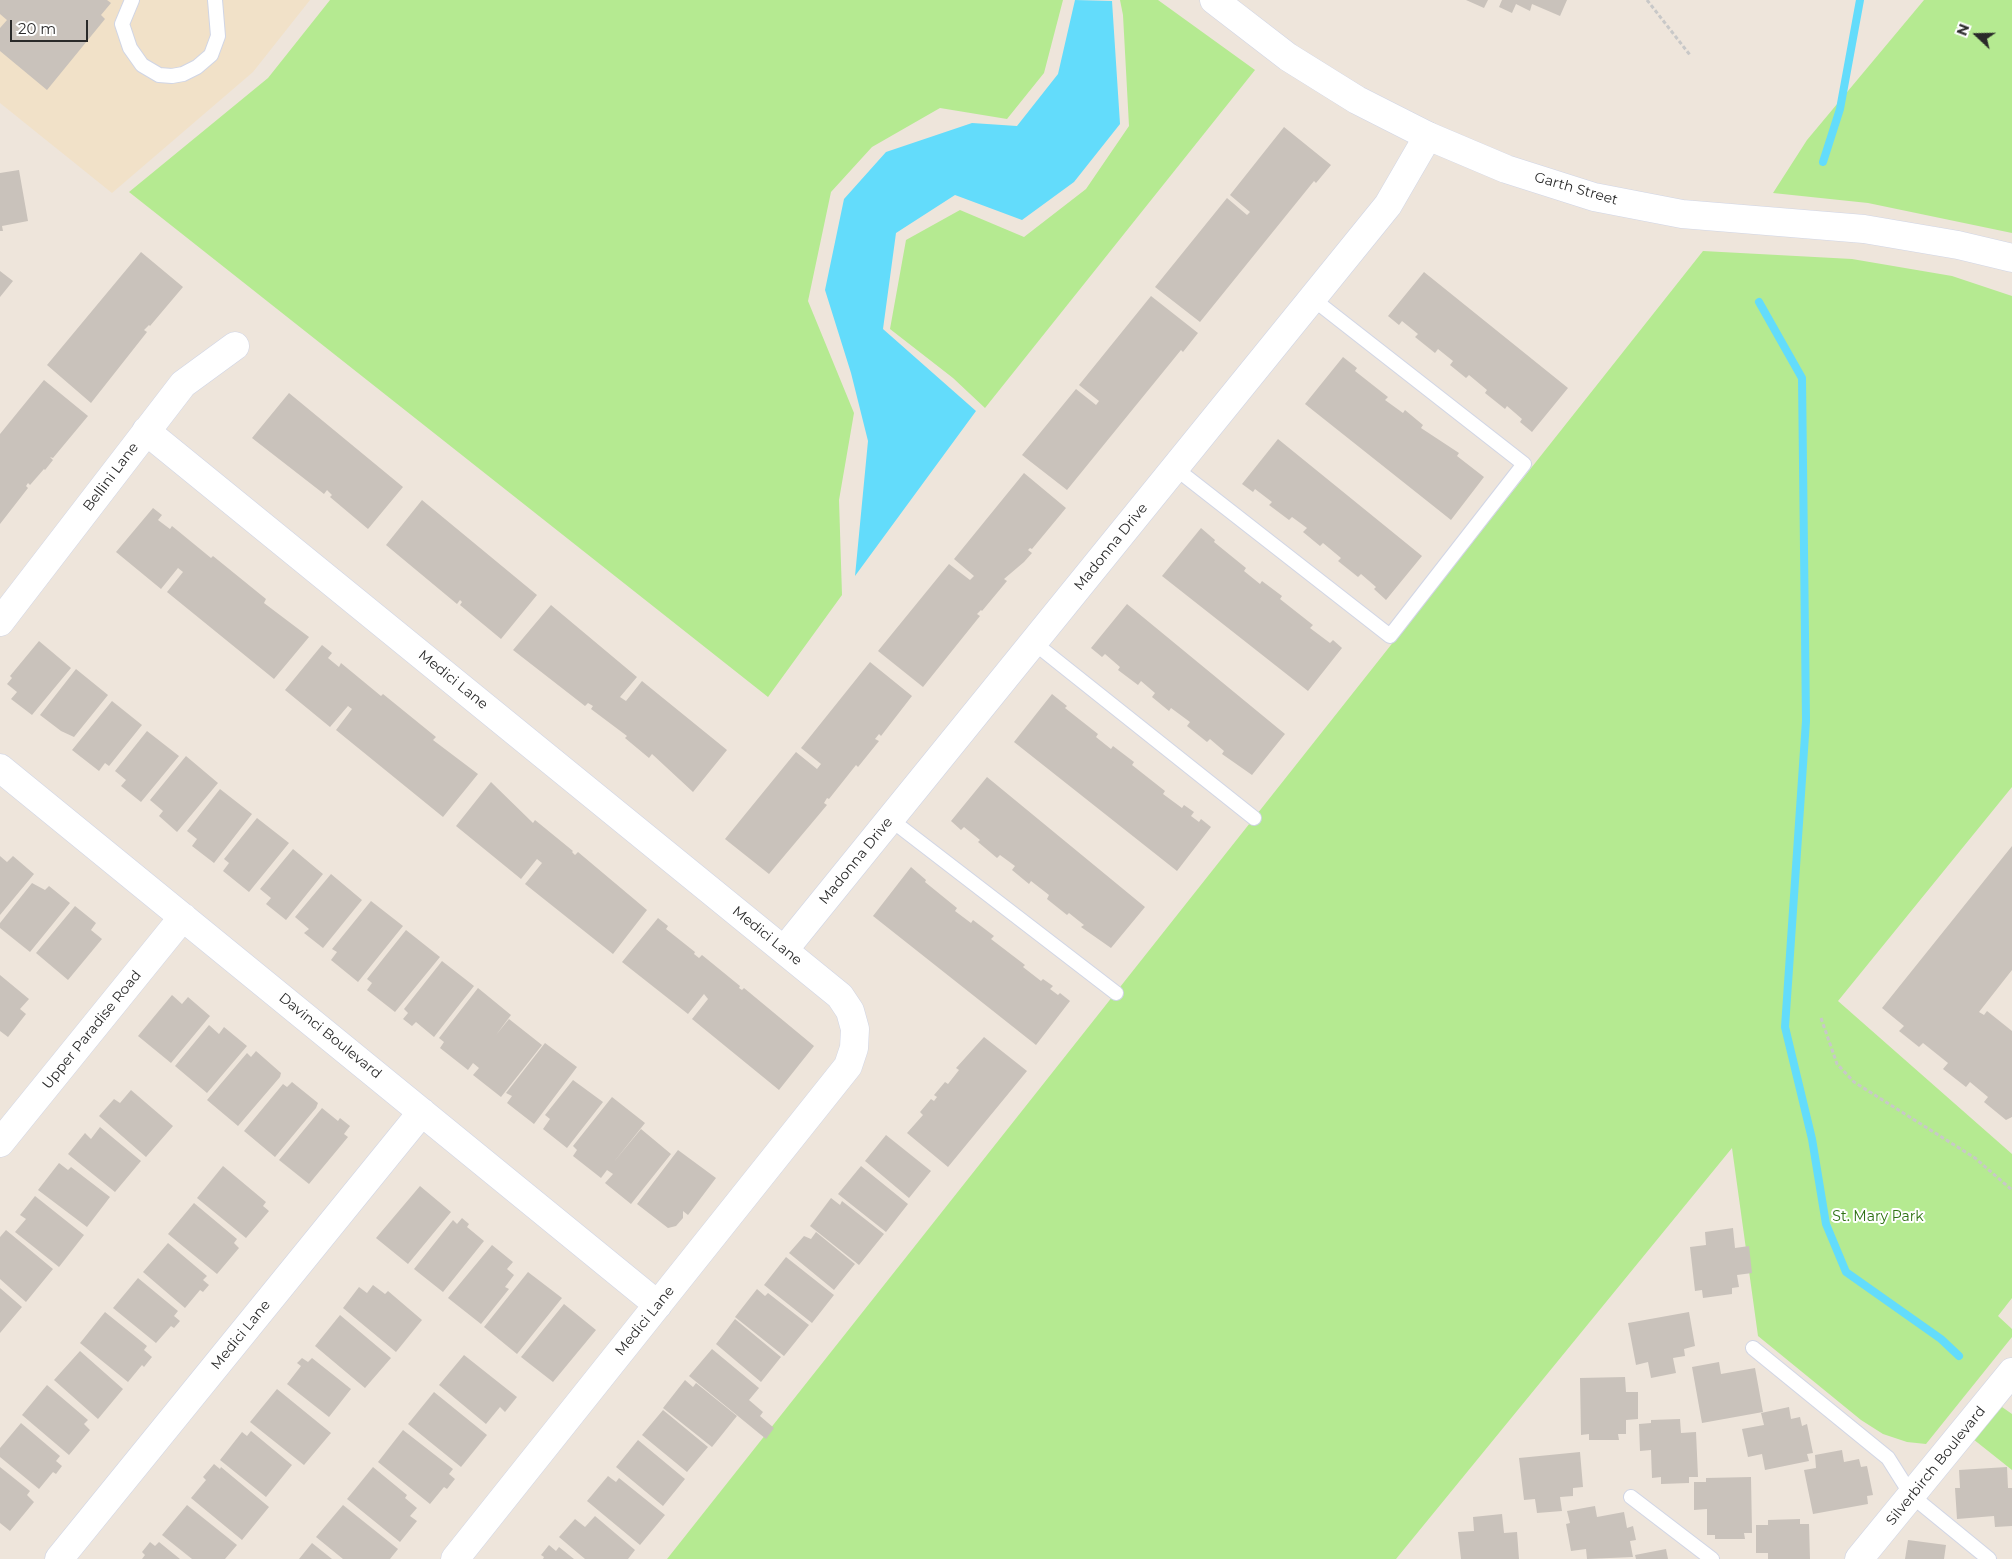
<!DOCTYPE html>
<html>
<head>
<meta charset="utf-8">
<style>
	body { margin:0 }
	#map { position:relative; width:2012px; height:1559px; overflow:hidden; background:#eee5db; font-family:Montserrat,sans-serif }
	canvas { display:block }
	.north { position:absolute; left:1952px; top:10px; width:50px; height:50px; -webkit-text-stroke:4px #fff; paint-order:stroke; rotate:291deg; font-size:14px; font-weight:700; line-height:20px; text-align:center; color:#2a2a2a }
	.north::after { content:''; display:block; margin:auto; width:18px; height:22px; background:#2a2a2a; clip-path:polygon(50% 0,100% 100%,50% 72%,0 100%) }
	.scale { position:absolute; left:10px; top:20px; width:78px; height:22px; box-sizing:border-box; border:2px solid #2a2a2a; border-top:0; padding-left:6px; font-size:15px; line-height:18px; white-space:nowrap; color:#2a2a2a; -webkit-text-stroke:4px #fff; paint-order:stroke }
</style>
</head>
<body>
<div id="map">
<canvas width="2012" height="1559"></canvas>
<div class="north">N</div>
<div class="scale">20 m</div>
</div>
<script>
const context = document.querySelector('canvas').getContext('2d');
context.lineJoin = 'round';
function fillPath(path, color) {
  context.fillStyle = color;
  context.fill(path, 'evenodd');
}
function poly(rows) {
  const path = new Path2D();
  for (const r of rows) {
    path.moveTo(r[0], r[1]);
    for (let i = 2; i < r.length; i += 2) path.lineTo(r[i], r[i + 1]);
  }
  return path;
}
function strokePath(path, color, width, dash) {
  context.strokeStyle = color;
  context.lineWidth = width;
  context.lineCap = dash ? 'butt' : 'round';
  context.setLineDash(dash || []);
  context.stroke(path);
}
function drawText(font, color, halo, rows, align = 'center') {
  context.font = font + ' Montserrat,sans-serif';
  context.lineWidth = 4;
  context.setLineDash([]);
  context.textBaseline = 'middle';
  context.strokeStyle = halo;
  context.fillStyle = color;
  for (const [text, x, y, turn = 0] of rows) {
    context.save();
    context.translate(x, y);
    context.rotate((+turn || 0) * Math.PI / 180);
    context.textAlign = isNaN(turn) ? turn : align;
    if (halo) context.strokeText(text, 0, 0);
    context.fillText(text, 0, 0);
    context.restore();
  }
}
fillPath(poly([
	[0,0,310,0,253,72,112,193,0,103]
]), '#f1e1c8');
fillPath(poly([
	[330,0,1063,0,1044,73,1007,119,940,108,872,147,831,192,808,301,854,413,839,500,842,595,768,697,129,192,268,78],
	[1120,0,1158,0,1255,70,985,408,953,378,890,329,906,240,960,210,1024,237,1086,189,1129,126,1123,15],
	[1924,0,2012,0,2012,233,1868,203,1773,193,1807,140],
	[1703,251,1852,259,1952,276,2012,296,2012,787,1838,1001,2012,1154,2012,1298,1998,1316,2012,1329,2012,1337,1926,1444,1907,1442,1883,1434,1861,1420,1758,1336,1732,1148,1396,1559,667,1559],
	[2002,1407,2012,1414,2012,1470,1973,1439]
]), '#b5ea91');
fillPath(poly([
	[1075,0,1112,1,1120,124,1074,182,1022,220,955,195,896,233,883,329,976,411,855,576,868,441,851,373,825,290,844,199,886,152,972,123,1017,126,1058,74]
]), '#63dcfb');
strokePath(poly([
	[1823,162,1840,109,1860,0],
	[1759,302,1802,378,1806,721,1785,1027,1812,1139,1826,1224,1846,1272,1941,1339,1959,1356]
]), '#63dcfb', 8);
fillPath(poly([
	[0,0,107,0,111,3,101,15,105,19,47,90,0,51,0,28,7,20,0,14],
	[1466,0,1488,0,1484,8],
	[1502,0,1567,0,1560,16,1532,4,1530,11,1516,4,1512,13,1499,7],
	[1284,127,1331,165,1316,183,1314,181,1200,322,1155,287,1227,198,1247,215,1250,212,1230,195],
	[19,170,28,221,2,226,3,231,0,231,0,173],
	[141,252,183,287,150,326,149,325,144,330,147,332,91,403,47,365],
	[0,271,13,281,0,297],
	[1424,272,1568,388,1532,432,1520,422,1522,419,1507,406,1505,409,1485,393,1487,390,1469,375,1466,378,1450,365,1453,361,1438,349,1435,353,1415,337,1418,334,1402,321,1399,325,1388,316],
	[1151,296,1198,333,1183,352,1181,350,1067,490,1022,455,1076,389,1096,405,1099,401,1079,385],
	[1343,357,1357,368,1355,371,1388,397,1385,400,1403,413,1405,410,1423,425,1421,428,1459,453,1457,456,1484,477,1451,520,1305,404],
	[44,380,88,416,53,458,50,457,53,460,45,470,44,469,30,485,28,483,26,486,28,488,0,524,0,434],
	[289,393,403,487,368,529,330,497,332,495,327,490,324,494,252,438],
	[1278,439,1422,556,1386,600,1374,589,1376,587,1361,574,1358,577,1338,561,1341,558,1323,543,1320,546,1303,532,1307,528,1292,517,1289,520,1269,505,1272,502,1255,489,1253,492,1242,484],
	[1024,473,1066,508,1032,549,1030,548,1028,550,1032,553,1024,562,1004,579,1007,581,982,611,981,610,977,614,980,616,923,687,878,651,949,564,970,580,974,576,954,559],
	[422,500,537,595,501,639,460,605,462,602,460,600,457,604,386,545],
	[153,508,162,515,158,520,170,529,172,526,211,558,213,556,266,599,264,603,309,637,274,679,167,592,183,572,178,568,161,589,116,552],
	[1201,528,1215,540,1214,542,1246,568,1244,571,1260,584,1262,581,1282,596,1280,599,1313,625,1310,628,1330,643,1333,640,1342,648,1308,691,1162,576],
	[1127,604,1285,734,1252,775,1222,754,1224,751,1210,739,1207,742,1187,726,1190,722,1171,708,1169,711,1152,697,1155,693,1141,681,1138,685,1118,670,1120,667,1105,654,1102,657,1091,648],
	[551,605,637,677,620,697,626,701,642,681,727,750,693,792,652,754,649,758,625,738,627,736,591,709,593,706,588,703,585,706,513,650],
	[39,641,71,668,32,715,11,699,17,692,7,684,12,678,10,676],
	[322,645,332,653,328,658,339,667,341,663,381,696,383,694,436,737,433,740,478,774,443,817,336,730,352,709,348,706,330,727,285,690],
	[870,662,912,696,881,736,879,734,875,739,879,741,858,767,856,765,829,799,827,798,824,803,827,805,769,874,725,839,796,752,817,769,821,764,801,748],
	[76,669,108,695,74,737,61,731,40,715],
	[1052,694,1067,706,1065,708,1098,734,1096,737,1111,749,1113,746,1134,762,1132,765,1165,791,1163,794,1182,808,1184,805,1194,812,1191,816,1199,822,1201,819,1211,827,1177,871,1014,742],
	[112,701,142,725,109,766,105,763,99,771,72,750],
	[147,731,179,756,141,802,121,786,126,780,115,771],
	[186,756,218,783,177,832,159,816,163,811,150,800],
	[987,777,1145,907,1111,948,1081,927,1084,925,1069,913,1067,915,1047,899,1049,895,1031,881,1029,884,1012,870,1015,866,1000,855,997,858,978,842,980,840,964,827,961,830,951,821],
	[491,782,533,823,535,820,573,851,572,852,575,855,578,852,647,910,613,954,525,884,542,863,537,859,521,879,456,826],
	[220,789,252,814,214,863,192,846,197,839,187,831],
	[257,818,289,843,249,892,223,871,229,863,224,859],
	[2012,846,2012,970,1979,1012,1984,1015,1987,1011,2012,1031,2012,1117,2006,1120,1984,1102,1988,1097,1970,1082,1966,1087,1943,1069,1948,1063,1923,1043,1919,1047,1899,1031,1904,1026,1882,1008],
	[293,849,323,874,286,920,266,904,271,898,260,889],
	[0,856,7,862,13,856,34,874,0,915],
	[911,867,926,880,925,882,957,908,955,911,971,923,973,920,994,936,991,939,1025,965,1023,967,1041,981,1043,979,1053,986,1050,989,1058,995,1060,993,1070,1001,1036,1045,873,916],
	[331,874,362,900,323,948,304,933,309,929,295,917],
	[32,883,45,890,49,886,70,903,30,952,0,928,0,923],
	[371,901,403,926,358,982,331,960,337,952,332,949],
	[75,906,96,923,91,930,102,939,68,980,36,953],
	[658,918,668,926,666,929,695,952,694,954,699,958,702,955,740,986,739,988,742,990,744,988,814,1046,779,1090,692,1019,708,999,704,994,688,1014,622,962],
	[406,930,440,957,395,1012,367,990,372,983,367,979],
	[442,961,474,986,434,1037,416,1022,412,1026,403,1019,408,1013,404,1009],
	[0,975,29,999,20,1009,26,1014,8,1037,0,1031],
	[478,988,511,1015,496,1035,509,1019,542,1045,501,1097,473,1075,479,1068,473,1063,468,1070,440,1048,444,1042,439,1038],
	[172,995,182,1004,188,997,210,1016,171,1063,138,1036],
	[209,1025,219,1034,224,1027,247,1046,207,1093,175,1066],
	[984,1037,1027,1071,948,1167,907,1133,923,1115,920,1112,931,1099,934,1101,937,1097,934,1095,945,1082,948,1084,959,1070,956,1068],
	[545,1043,577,1067,534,1124,507,1103,512,1096,506,1093],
	[256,1051,281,1073,280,1077,238,1126,207,1100,247,1053,251,1057],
	[573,1080,603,1102,567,1148,543,1129,550,1119,545,1115],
	[292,1082,318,1103,316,1108,275,1157,244,1131,283,1084,287,1087],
	[131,1090,173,1126,146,1157,99,1116,114,1099,120,1103],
	[612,1097,645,1123,613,1163,641,1129,671,1154,631,1204,605,1183,613,1174,607,1170,601,1178,573,1156,577,1150,573,1146],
	[322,1108,338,1121,340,1118,350,1126,344,1134,348,1137,309,1184,279,1160],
	[100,1127,141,1161,115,1192,68,1154,85,1133,91,1139],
	[886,1135,931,1171,909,1198,865,1161],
	[678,1150,716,1178,688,1215,683,1211,683,1218,676,1226,668,1228,637,1204],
	[59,1163,68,1170,71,1167,110,1197,87,1227,38,1190],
	[223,1166,266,1202,263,1206,269,1211,246,1238,197,1198],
	[861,1166,908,1204,886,1232,838,1194],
	[420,1186,451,1212,408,1264,376,1238],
	[35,1196,84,1235,59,1267,15,1232,26,1219,20,1215],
	[831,1198,840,1205,842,1201,884,1234,859,1265,810,1226],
	[194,1203,237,1239,234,1243,239,1248,217,1274,168,1234],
	[462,1218,469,1224,467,1227,484,1241,443,1292,414,1269,453,1220,457,1224],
	[1733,1228,1735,1248,1749,1246,1752,1273,1737,1275,1739,1287,1732,1288,1732,1294,1703,1298,1702,1290,1695,1291,1690,1247,1706,1245,1705,1232],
	[6,1230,53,1269,26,1302,0,1279,0,1237],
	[816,1232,855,1264,834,1290,789,1253,804,1236,811,1239],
	[168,1243,207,1276,203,1280,209,1285,203,1292,200,1290,185,1308,143,1272],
	[492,1245,513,1262,507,1269,514,1275,505,1287,509,1289,481,1324,448,1298],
	[786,1257,834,1295,812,1323,764,1285],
	[528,1272,562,1298,517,1354,484,1327],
	[138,1278,178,1311,174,1316,180,1321,174,1328,171,1326,156,1343,113,1308],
	[373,1285,385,1294,388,1291,422,1320,396,1352,343,1308,359,1287,367,1293],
	[0,1288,22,1307,0,1333],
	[757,1289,765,1296,768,1293,809,1325,784,1356,735,1317],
	[564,1304,596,1330,553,1382,521,1357],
	[105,1312,147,1346,144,1350,152,1357,144,1367,142,1365,128,1382,80,1343],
	[1689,1312,1695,1346,1684,1349,1685,1356,1673,1358,1676,1373,1651,1378,1648,1362,1636,1365,1628,1323],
	[340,1315,391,1358,365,1388,315,1346],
	[735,1319,781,1357,761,1382,716,1344],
	[712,1349,759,1388,749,1400,763,1412,760,1416,774,1428,766,1439,689,1376],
	[80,1351,123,1389,98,1419,54,1380],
	[464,1355,517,1397,505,1412,500,1407,486,1424,439,1385],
	[302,1358,308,1362,312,1358,351,1389,329,1417,287,1384,301,1366,297,1363],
	[1719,1362,1721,1374,1755,1368,1763,1412,1702,1423,1692,1367],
	[1625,1377,1626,1392,1638,1392,1638,1419,1626,1420,1626,1434,1618,1434,1619,1440,1589,1440,1589,1434,1581,1435,1580,1378],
	[685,1380,693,1387,696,1383,737,1416,712,1447,663,1408],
	[47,1385,88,1420,84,1424,90,1430,69,1455,22,1415],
	[277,1389,331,1433,304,1465,250,1422],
	[434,1392,487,1435,461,1467,408,1424],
	[1789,1407,1791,1419,1800,1417,1802,1426,1807,1424,1813,1453,1807,1454,1809,1461,1765,1470,1762,1454,1748,1457,1742,1429,1764,1425,1761,1413],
	[663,1410,708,1447,687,1472,642,1435],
	[1680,1419,1681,1433,1696,1432,1698,1477,1689,1477,1689,1483,1661,1484,1661,1477,1652,1478,1651,1450,1640,1451,1639,1424,1651,1423,1651,1420],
	[21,1423,60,1456,56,1461,62,1466,56,1474,53,1472,39,1489,0,1457,0,1448],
	[403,1430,453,1469,449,1474,455,1479,447,1489,444,1487,430,1504,378,1462],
	[251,1431,292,1465,266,1497,220,1460,242,1432,247,1436],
	[638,1440,685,1479,663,1506,616,1467],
	[1842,1450,1844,1462,1859,1459,1861,1467,1867,1466,1873,1495,1867,1496,1868,1504,1813,1514,1804,1470,1816,1468,1815,1455],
	[1580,1452,1583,1487,1573,1488,1573,1496,1560,1497,1562,1511,1537,1513,1535,1499,1524,1500,1519,1458],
	[214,1464,220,1469,221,1467,269,1507,242,1540,191,1498,206,1480,203,1477],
	[0,1467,30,1491,27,1495,34,1502,10,1531,0,1523],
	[373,1467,407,1495,405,1498,417,1508,410,1516,417,1521,400,1542,347,1499],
	[2007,1467,2008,1488,2012,1488,2012,1526,1995,1527,1994,1516,1957,1519,1955,1488,1960,1488,1959,1470],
	[608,1476,616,1482,619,1478,665,1515,640,1545,587,1501],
	[1751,1477,1752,1533,1744,1533,1745,1539,1715,1539,1715,1535,1707,1535,1707,1509,1694,1510,1694,1482,1706,1482,1706,1478],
	[187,1505,237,1545,225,1559,192,1559,162,1535],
	[343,1505,398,1549,390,1559,343,1559,316,1537],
	[1595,1506,1597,1517,1624,1512,1627,1528,1633,1526,1636,1540,1630,1541,1633,1557,1587,1559,1586,1549,1571,1551,1566,1524,1570,1523,1567,1511],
	[1502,1514,1504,1533,1517,1532,1519,1559,1461,1559,1458,1532,1474,1531,1473,1517],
	[595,1516,635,1550,628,1559,585,1559,559,1537,575,1519,585,1527],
	[1800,1519,1800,1524,1809,1524,1810,1559,1768,1559,1768,1553,1756,1553,1756,1525,1768,1525,1768,1520],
	[1908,1540,1946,1545,1944,1559,1905,1559],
	[150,1542,155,1546,159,1542,180,1559,142,1559,145,1555,142,1552],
	[312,1543,332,1559,299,1559],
	[549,1545,556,1551,559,1547,574,1559,543,1559,544,1557,541,1555],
	[1666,1549,1668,1559,1636,1559,1635,1555]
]), '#c9c2bb');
const service = poly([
	[132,0,122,24,130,48,142,65,159,75,172,76,183,74,197,67,211,55,218,36,215,0],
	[1175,468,1390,636,1524,464,1313,299],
	[1033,642,1254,818],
	[890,819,1116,993],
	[1753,1348,1888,1458,1912,1496,1989,1559],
	[1631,1497,1712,1559]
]);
const minor = poly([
	[146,431,840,996,850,1011,855,1029,854,1048,848,1066,455,1559],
	[0,622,183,384,235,346],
	[0,768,658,1305],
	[784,950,1388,205,1428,136],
	[0,1143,183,917],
	[59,1559,422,1112],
	[1859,1559,2012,1372]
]);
const tertiary = poly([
	[1214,0,1288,57,1357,100,1428,136,1506,169,1594,197,1682,214,1864,229,1958,245,2012,258]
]);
strokePath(service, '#d0d5e5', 16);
strokePath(minor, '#d0d5e5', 29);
strokePath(tertiary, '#d0d5e5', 29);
strokePath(poly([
	[1647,0,1690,55],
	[1821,1018,1837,1064,1854,1082,1975,1158,2012,1190]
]), '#c8c8c8', 3, [4, 2.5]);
strokePath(service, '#fff', 14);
strokePath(minor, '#fff', 28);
strokePath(tertiary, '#fff', 28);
drawText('14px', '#2a2a2a', '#fff', [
	["Garth Street",1576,189,16],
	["Bellini Lane",111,477,-53],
	["Madonna Drive",1111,547,-51],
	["Medici Lane",453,680,39],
	["Madonna Drive",856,861,-51],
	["Medici Lane",767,936,39],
	["Upper Paradise Road",92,1030,-51],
	["Davinci Boulevard",330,1036,39],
	["Medici Lane",645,1321,-51],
	["Medici Lane",241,1335,-51],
	["Silverbirch Boulevard",1936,1466,-51]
]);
drawText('14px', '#2c7012', '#fff', [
	["St. Mary Park",1878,1217]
]);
</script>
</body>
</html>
